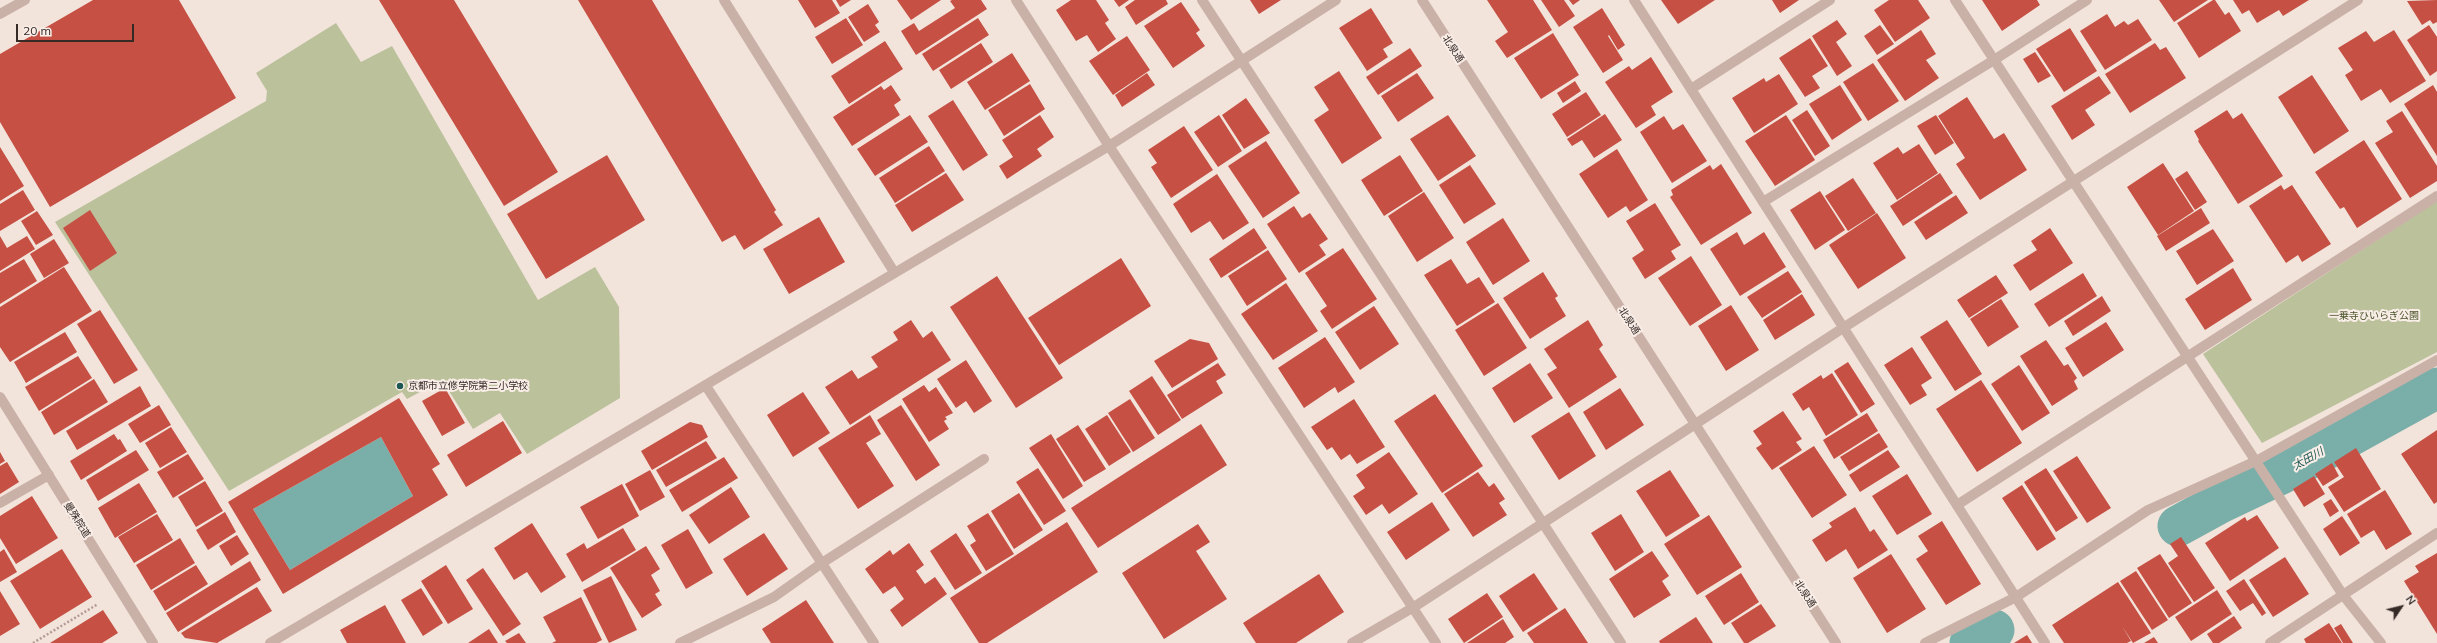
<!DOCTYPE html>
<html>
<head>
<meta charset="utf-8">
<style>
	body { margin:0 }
	#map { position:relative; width:2437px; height:643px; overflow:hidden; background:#f2e3db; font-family:Mulish,sans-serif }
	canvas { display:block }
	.north { position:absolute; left:2381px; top:587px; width:40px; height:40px; -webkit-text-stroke:3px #f9eee7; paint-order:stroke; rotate:55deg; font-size:11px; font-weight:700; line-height:16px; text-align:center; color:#362a27 }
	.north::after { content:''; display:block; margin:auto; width:14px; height:18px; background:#362a27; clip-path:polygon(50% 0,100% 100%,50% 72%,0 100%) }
	.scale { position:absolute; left:16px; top:24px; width:118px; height:18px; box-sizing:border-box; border:2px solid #362a27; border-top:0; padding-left:5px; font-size:12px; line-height:14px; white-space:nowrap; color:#362a27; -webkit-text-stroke:3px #f9eee7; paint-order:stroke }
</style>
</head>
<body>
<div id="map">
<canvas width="2437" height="643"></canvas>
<div class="north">N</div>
<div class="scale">20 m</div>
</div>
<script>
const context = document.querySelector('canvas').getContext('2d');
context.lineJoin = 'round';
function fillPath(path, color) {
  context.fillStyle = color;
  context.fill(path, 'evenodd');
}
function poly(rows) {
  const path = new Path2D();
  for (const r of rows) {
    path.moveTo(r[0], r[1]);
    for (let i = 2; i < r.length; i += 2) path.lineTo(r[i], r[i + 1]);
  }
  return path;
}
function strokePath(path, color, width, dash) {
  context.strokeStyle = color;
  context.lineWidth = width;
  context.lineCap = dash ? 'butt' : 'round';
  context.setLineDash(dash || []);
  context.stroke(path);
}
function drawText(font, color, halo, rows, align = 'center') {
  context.font = font + ' Mulish,"Noto Sans JP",sans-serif';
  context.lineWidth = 4;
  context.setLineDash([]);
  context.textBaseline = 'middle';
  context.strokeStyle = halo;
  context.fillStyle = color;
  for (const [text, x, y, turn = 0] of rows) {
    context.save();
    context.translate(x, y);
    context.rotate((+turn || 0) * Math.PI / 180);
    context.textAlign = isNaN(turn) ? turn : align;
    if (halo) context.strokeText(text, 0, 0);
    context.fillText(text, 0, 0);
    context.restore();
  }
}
fillPath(poly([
	[336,23,361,62,392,46,538,300,595,267,619,307,620,398,527,454,500,413,473,429,442,380,407,399,402,392,229,491,55,222,266,101,267,91,256,73],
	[2437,201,2437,352,2262,443,2203,354]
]), '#bac19b');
fillPath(poly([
	[381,437,413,496,290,570,253,509]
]), '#7aafa9');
strokePath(poly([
	[2178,526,2220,503,2281,474,2437,388],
	[1970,643,1994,630]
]), '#7aafa9', 41);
fillPath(poly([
	[93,0,179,0,236,98,50,207,0,122,0,54],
	[379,0,454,0,558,172,504,206],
	[578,0,652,0,776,210,774,212,783,225,744,250,735,235,722,242],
	[798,0,832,0,840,13,815,28],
	[836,0,851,0,840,7],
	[897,0,941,0,911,20],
	[952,0,981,0,987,9,916,55,901,31,914,23,919,31,955,8,950,1],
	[1071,0,1096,0,1109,20,1105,23,1116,39,1098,52,1087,35,1076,41,1056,10],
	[1114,0,1129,0,1119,7],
	[1135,0,1166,0,1168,4,1136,25,1125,7],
	[1250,0,1281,0,1259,14],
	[1487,0,1533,0,1552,30,1507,58,1495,41,1508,32],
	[1541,0,1564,0,1575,16,1559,27],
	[1569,0,1580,0,1573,5],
	[1661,0,1715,0,1678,24],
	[1772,0,1799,0,1780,13],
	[1889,0,1918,0,1930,18,1895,42,1874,10],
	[1982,0,2037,0,2040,5,2002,31],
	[2159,0,2208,0,2174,22],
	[2213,0,2215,0,2225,15,2229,12,2241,31,2199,58,2177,23],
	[2233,0,2309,0,2283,16,2279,10,2257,23,2249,10,2242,14],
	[2437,0,2437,22,2433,24,2430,20,2422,25,2407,1],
	[1181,2,1200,30,1196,33,1205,46,1173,68,1144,26],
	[868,4,879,22,875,25,880,32,864,42,848,17],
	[1371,8,1393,43,1383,49,1388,57,1367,71,1339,28],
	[1602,8,1625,45,1618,50,1609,35,1608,36,1623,60,1603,73,1573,27],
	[2107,14,2115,27,2124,21,2128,25,2138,19,2152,40,2105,70,2080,31],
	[846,18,863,45,832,64,815,37],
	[978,18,989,35,933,71,922,54],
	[1837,20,1847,34,1836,42,1852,66,1837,76,1812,36],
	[1880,25,1894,44,1877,55,1864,36],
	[2429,25,2437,37,2437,71,2430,76,2407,40],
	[2070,28,2097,71,2064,92,2036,49],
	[1921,30,1936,54,1926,60,1939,78,1905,101,1877,60],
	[2394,30,2426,81,2390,103,2381,89,2361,101,2345,75,2353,70,2338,48,2366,31,2374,42],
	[1553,33,1579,75,1541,99,1514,58],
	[1127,36,1150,70,1113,95,1089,61],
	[1810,38,1828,66,1812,76,1820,88,1805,97,1779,58],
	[885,41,903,69,849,104,831,76],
	[981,43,993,62,951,89,939,70],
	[2155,43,2160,50,2166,47,2186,78,2130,113,2105,74],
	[1410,48,1422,66,1378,95,1366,77],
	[2035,52,2051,76,2038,83,2023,59],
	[1012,53,1030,81,985,110,967,82],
	[1651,57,1673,92,1651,106,1656,115,1636,128,1605,82,1629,66,1632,70],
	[1873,63,1899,101,1868,121,1843,82],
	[1339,71,1382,138,1342,164,1314,120,1329,110,1314,87],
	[1147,73,1155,85,1122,107,1115,95],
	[1417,73,1434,98,1398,122,1381,96],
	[1779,74,1798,104,1754,133,1732,98,1764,78,1766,82],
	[2312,75,2349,131,2314,154,2278,97],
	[2099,76,2111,93,2085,110,2095,125,2072,140,2051,106],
	[1575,81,1581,91,1563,103,1557,93],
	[1030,84,1045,109,1004,136,988,110],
	[891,85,901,100,894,105,900,115,852,146,833,117,881,86,884,90],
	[1840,85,1862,120,1832,140,1809,104],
	[2433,85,2437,92,2437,156,2404,104],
	[1586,92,1601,115,1567,137,1552,114],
	[1967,97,1994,139,2004,133,2027,170,1980,200,1956,164,1965,158,1938,116],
	[1246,98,1270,133,1244,149,1222,115],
	[953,100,988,155,963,171,928,116],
	[1807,110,1830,146,1815,156,1792,120],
	[2227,110,2233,119,2242,113,2283,176,2238,204,2198,141,2199,140,2194,131],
	[2402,111,2437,166,2437,181,2410,198,2375,143,2393,132,2386,121],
	[1605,114,1622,140,1594,158,1582,140,1572,146,1567,139],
	[910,115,928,142,875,176,857,149],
	[1040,115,1054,137,1037,149,1042,156,1007,179,999,166,1013,157,1002,140],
	[1219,115,1242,151,1218,167,1194,132],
	[1448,115,1476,156,1438,181,1410,139],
	[1786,115,1815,160,1775,186,1745,141],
	[1936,115,1954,143,1935,155,1917,126],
	[1664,116,1673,130,1683,124,1707,161,1672,183,1640,132],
	[1184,126,1213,170,1171,198,1151,167,1157,163,1148,150],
	[2364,140,2402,199,2357,228,2344,207,2340,209,2315,172],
	[1266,141,1300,193,1263,218,1228,166],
	[1919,144,1938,173,1897,200,1873,163,1898,147,1903,154],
	[929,146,945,171,895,203,879,178],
	[0,147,24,186,0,201],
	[1617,149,1648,200,1630,212,1626,206,1608,218,1579,174],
	[607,155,645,220,546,279,507,214],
	[1400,155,1423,191,1384,216,1361,180],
	[2163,163,2194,211,2158,235,2127,187],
	[1721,164,1752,213,1701,245,1670,197,1673,195,1671,190,1710,165,1713,170],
	[1470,165,1496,204,1464,224,1439,185],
	[2187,171,2207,202,2195,210,2175,179],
	[946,173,964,200,912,232,895,205],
	[1940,173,1953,193,1903,226,1890,206],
	[1217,174,1249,223,1223,240,1210,221,1191,233,1173,204],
	[1853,178,1876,213,1848,231,1825,196],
	[2281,185,2284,190,2292,185,2331,244,2302,262,2298,255,2286,263,2249,206],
	[23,190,35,210,0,231,0,204],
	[1820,191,1845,230,1815,250,1790,210],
	[1424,192,1454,238,1417,262,1388,216],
	[1956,195,1968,213,1926,240,1914,222],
	[1655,203,1681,245,1671,251,1676,259,1645,279,1632,258,1644,250,1626,221],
	[1294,206,1302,218,1310,213,1328,239,1319,245,1326,255,1299,273,1267,224],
	[2201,208,2210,223,2166,251,2157,236],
	[90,210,117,253,90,271,63,228],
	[37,211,53,235,36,245,21,221],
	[1877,213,1906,258,1858,289,1829,245],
	[819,217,845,262,789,294,763,249],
	[1503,218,1530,261,1493,285,1466,242],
	[1254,228,1267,248,1221,278,1209,259],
	[2050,228,2073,263,2030,291,2013,265,2037,250,2031,241],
	[2213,229,2234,261,2197,285,2176,251],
	[1737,232,1744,245,1764,232,1786,267,1740,296,1710,249],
	[0,236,7,248,27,236,35,249,0,271],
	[54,239,69,263,44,278,30,254],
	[1343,248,1377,299,1332,329,1320,311,1327,306,1305,273],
	[1268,250,1287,279,1247,306,1228,276],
	[1691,256,1722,305,1690,326,1658,278],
	[1121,258,1151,306,1059,365,1028,318],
	[24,259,37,281,0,304,0,273],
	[1451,259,1467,284,1479,277,1495,302,1457,326,1424,275],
	[64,267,92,311,10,362,0,347,0,307],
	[2233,268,2252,300,2205,330,2185,299],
	[1788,271,1802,292,1762,318,1747,297],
	[1543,272,1558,296,1555,298,1566,316,1530,339,1503,298],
	[2083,273,2097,296,2049,327,2034,304],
	[1996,275,2008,293,1969,318,1957,300],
	[997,276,1063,378,1016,408,950,307],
	[1286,283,1318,331,1273,360,1241,314],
	[1802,294,1815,315,1775,340,1763,320],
	[2102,296,2111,311,2073,336,2064,321],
	[2001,299,2019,327,1988,347,1970,319],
	[1498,303,1527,348,1484,376,1455,330],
	[1731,305,1759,350,1726,371,1698,326],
	[1374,306,1399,344,1360,370,1335,332],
	[100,310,138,370,114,384,77,324],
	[911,320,923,338,932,331,951,360,850,425,825,387,852,370,858,379,878,367,871,357,898,340,893,332],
	[1588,320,1603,345,1599,349,1617,377,1569,408,1547,374,1557,368,1544,349],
	[1947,320,1982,374,1955,391,1920,337],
	[2106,322,2124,350,2083,377,2065,348],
	[65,332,77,352,26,383,14,362],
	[1325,337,1355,382,1338,393,1335,387,1304,408,1278,368],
	[1190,339,1209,343,1218,359,1172,388,1154,361],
	[2046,340,2064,366,2068,364,2077,378,2074,381,2078,389,2052,406,2020,356],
	[1912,347,1932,378,1921,385,1927,395,1910,405,1884,365],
	[78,356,92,378,39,411,25,387],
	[966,360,992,401,974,413,966,401,956,408,937,379],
	[1848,362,1875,404,1861,413,1834,371],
	[1218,363,1226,375,1216,381,1223,393,1182,419,1167,395],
	[1530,363,1553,398,1514,423,1492,388],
	[2019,365,2050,413,2022,431,1991,384],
	[1832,373,1858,415,1826,436,1809,407,1803,411,1792,394,1821,375,1823,379],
	[1152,376,1181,420,1158,435,1129,391],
	[94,379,108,402,54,435,41,412],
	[1981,380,2022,443,1977,472,1936,409],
	[924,385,929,392,936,387,953,413,945,417,947,419,944,421,949,429,929,442,902,399],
	[140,386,151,406,77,450,66,431],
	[445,388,465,423,442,436,422,401],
	[1620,388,1644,425,1606,450,1583,412],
	[803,392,830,433,793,457,767,415],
	[1435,394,1483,466,1442,493,1394,421],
	[399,398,440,464,432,469,448,495,283,594,228,502],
	[381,437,413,496,290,570,253,509],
	[1130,399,1155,438,1133,452,1108,413],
	[1354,399,1385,447,1357,464,1350,454,1341,460,1332,447,1327,450,1311,427],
	[159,405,171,425,140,443,128,424],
	[901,405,940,465,916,481,877,420],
	[1783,411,1802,439,1796,442,1802,450,1772,470,1756,448,1762,444,1753,431],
	[1569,412,1596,456,1559,480,1531,436],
	[1867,413,1878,431,1834,459,1823,440],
	[870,415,881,434,866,443,894,486,858,509,818,448],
	[1107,415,1131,452,1109,466,1085,429],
	[503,421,522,453,466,487,447,455],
	[690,422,702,425,708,437,652,470,641,451],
	[1201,424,1227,465,1098,548,1071,508],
	[1078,425,1106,469,1084,482,1056,439],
	[171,427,187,452,160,468,145,443],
	[2437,430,2437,502,2434,504,2401,454],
	[1879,433,1888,447,1849,471,1840,457],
	[114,434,118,440,120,439,127,451,81,480,70,461],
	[1051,434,1083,486,1063,499,1029,448],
	[706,441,717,458,666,487,656,470],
	[1814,446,1847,495,1812,518,1779,468],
	[2356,448,2381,489,2344,512,2328,487,2344,477,2334,462],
	[136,450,149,470,98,501,86,480],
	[1888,450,1900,467,1860,492,1849,475],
	[0,452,5,461,0,464],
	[1389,452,1418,494,1389,514,1382,504,1366,515,1353,496,1365,488,1356,475],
	[188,454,204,479,173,498,157,472],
	[2077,456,2111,508,2087,523,2053,471],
	[724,457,738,478,682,512,669,490],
	[7,462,19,482,0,494,0,466],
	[2332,463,2339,476,2323,486,2315,474],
	[1038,468,1066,511,1044,525,1016,482],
	[2046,468,2078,518,2056,532,2024,482],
	[650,470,665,497,640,511,625,484],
	[1670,470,1700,516,1666,537,1636,491],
	[1478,472,1489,487,1494,483,1505,499,1499,503,1507,515,1473,537,1444,494],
	[1907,474,1932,514,1897,535,1872,496],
	[2314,476,2325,494,2304,507,2293,489],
	[205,481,223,511,196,527,178,497],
	[139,483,157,512,115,538,98,508],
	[622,484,639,516,598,539,580,507],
	[2022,485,2056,539,2037,551,2002,498],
	[731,487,750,517,709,544,689,515],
	[2385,490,2412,534,2386,550,2374,530,2361,538,2347,514],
	[1019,493,1043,530,1014,549,991,511],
	[32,496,58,538,16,564,0,538,0,516],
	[2331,499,2339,511,2330,517,2323,504],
	[1432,502,1450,530,1406,560,1387,532],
	[1855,507,1870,532,1874,529,1888,550,1858,569,1846,549,1826,562,1812,540,1832,527,1829,523],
	[225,512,236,532,208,550,196,530],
	[988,513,1014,554,986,571,970,545,976,541,967,526],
	[157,514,173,540,134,563,118,537],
	[1621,514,1644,552,1615,571,1591,533],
	[1709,515,1742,567,1697,595,1664,544],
	[2257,515,2279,548,2230,581,2205,543,2245,517,2247,521],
	[2342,516,2360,543,2340,556,2323,529],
	[1942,521,1981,584,1946,605,1916,559,1928,551,1918,536],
	[1067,522,1098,572,987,643,979,643,950,598],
	[532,523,566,577,541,593,527,572,514,580,494,548],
	[1198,524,1210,542,1196,551,1227,599,1164,639,1122,573],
	[623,528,636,550,582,582,566,554,584,543,587,549],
	[688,529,713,573,686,589,661,545],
	[764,533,788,569,747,596,723,559],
	[956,533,982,573,955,590,930,551],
	[237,535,249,554,231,566,219,546],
	[2181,537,2215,588,2194,602,2168,563,2178,556,2170,544],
	[180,538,195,563,151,590,136,565],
	[909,543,924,565,916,571,925,584,935,577,947,594,902,627,890,610,904,599,895,586,883,594,865,569,890,550,893,555],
	[646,546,660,569,651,575,660,591,655,594,662,605,642,618,610,568],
	[4,549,17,572,0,582,0,552],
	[62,549,92,597,40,629,10,581],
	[1652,551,1669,576,1662,581,1671,595,1634,618,1609,579],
	[2437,553,2437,634,2404,581,2419,572,2415,566],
	[1891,554,1926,609,1887,633,1853,578],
	[2160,554,2192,603,2169,618,2137,568],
	[2285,557,2309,594,2273,617,2249,580],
	[250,561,261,580,178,632,166,613],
	[196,565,208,584,165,611,153,591],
	[446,565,473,609,448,624,421,581],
	[483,568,521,624,503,636,466,580],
	[2136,571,2168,620,2152,630,2120,581],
	[1534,573,1558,609,1523,632,1499,596],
	[1741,573,1759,602,1724,625,1705,596],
	[1319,574,1344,612,1296,643,1256,643,1243,623],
	[611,576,637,630,609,643,583,590],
	[2244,579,2266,613,2262,616,2253,603,2240,611,2226,591],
	[2118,582,2151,633,2133,643,2122,626,2131,641,2127,643,2064,643,2052,625],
	[257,587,272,611,217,643,185,638,181,633],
	[421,588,443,623,423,636,401,600],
	[2217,590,2232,614,2191,641,2175,617],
	[0,591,20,624,0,636],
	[1487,593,1503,617,1464,643,1448,619],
	[581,597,602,640,596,643,552,643,556,641,543,617],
	[806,600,834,643,771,643,762,629],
	[1761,604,1776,626,1748,643,1744,643,1731,623],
	[385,605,406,643,347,643,340,630],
	[1565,608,1588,643,1534,643,1527,633],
	[103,610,118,633,102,643,50,643],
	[2234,616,2242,628,2219,643,2213,643,2207,634],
	[1696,617,1713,643,1660,643,1659,641],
	[1503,619,1514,637,1505,643,1467,643],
	[2329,623,2342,643,2306,643,2304,639],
	[2341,624,2353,643,2343,643,2334,628],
	[489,629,498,643,468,643],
	[519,633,526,643,507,643,505,641],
	[2027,635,2032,643,2014,643],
	[2154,637,2158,643,2144,643]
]), '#c65044');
strokePath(poly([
	[33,643,98,604]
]), '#b59b91', 2.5, [2, 2]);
strokePath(poly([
	[1691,89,1830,0],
	[1763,202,1994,60,2087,0],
	[0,503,49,475],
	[1957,505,2437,196],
	[680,643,774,597,822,563,984,459],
	[2270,643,2437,533]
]), '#cab1a7', 10);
strokePath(poly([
	[724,0,894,272],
	[1016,0,1109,146,1436,643],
	[1202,0,1621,643],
	[1634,0,2045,643],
	[1955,0,2343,595,2381,643],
	[0,14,25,0],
	[706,386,874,643],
	[270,643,1109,146,1336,0],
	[1352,643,1414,607,1843,328,2358,0],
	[1925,643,2016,597,2148,510,2256,461,2437,360]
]), '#cab1a7', 10);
strokePath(poly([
	[1422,0,1836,643],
	[0,397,153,643]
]), '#cab1a7', 10);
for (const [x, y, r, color] of [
	[400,386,4,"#1d5753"]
]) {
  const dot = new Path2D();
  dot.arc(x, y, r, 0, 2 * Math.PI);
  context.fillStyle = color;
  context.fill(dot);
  strokePath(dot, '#f9eee7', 1.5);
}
drawText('10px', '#362a27', '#f9eee7', [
	["北泉通",1453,49,57],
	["北泉通",1629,321,57],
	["曼殊院道",77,520,58],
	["北泉通",1805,594,57]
]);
drawText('10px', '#4b542b', '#f9eee7', [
	["一乗寺ひいらぎ公園",2374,316]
]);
drawText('10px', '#362a27', '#f9eee7', [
	["京都市立修学院第二小学校",408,386]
], 'left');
drawText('italic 11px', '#1d5753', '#f9eee7', [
	["太田川",2308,459,-29]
]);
</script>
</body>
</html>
